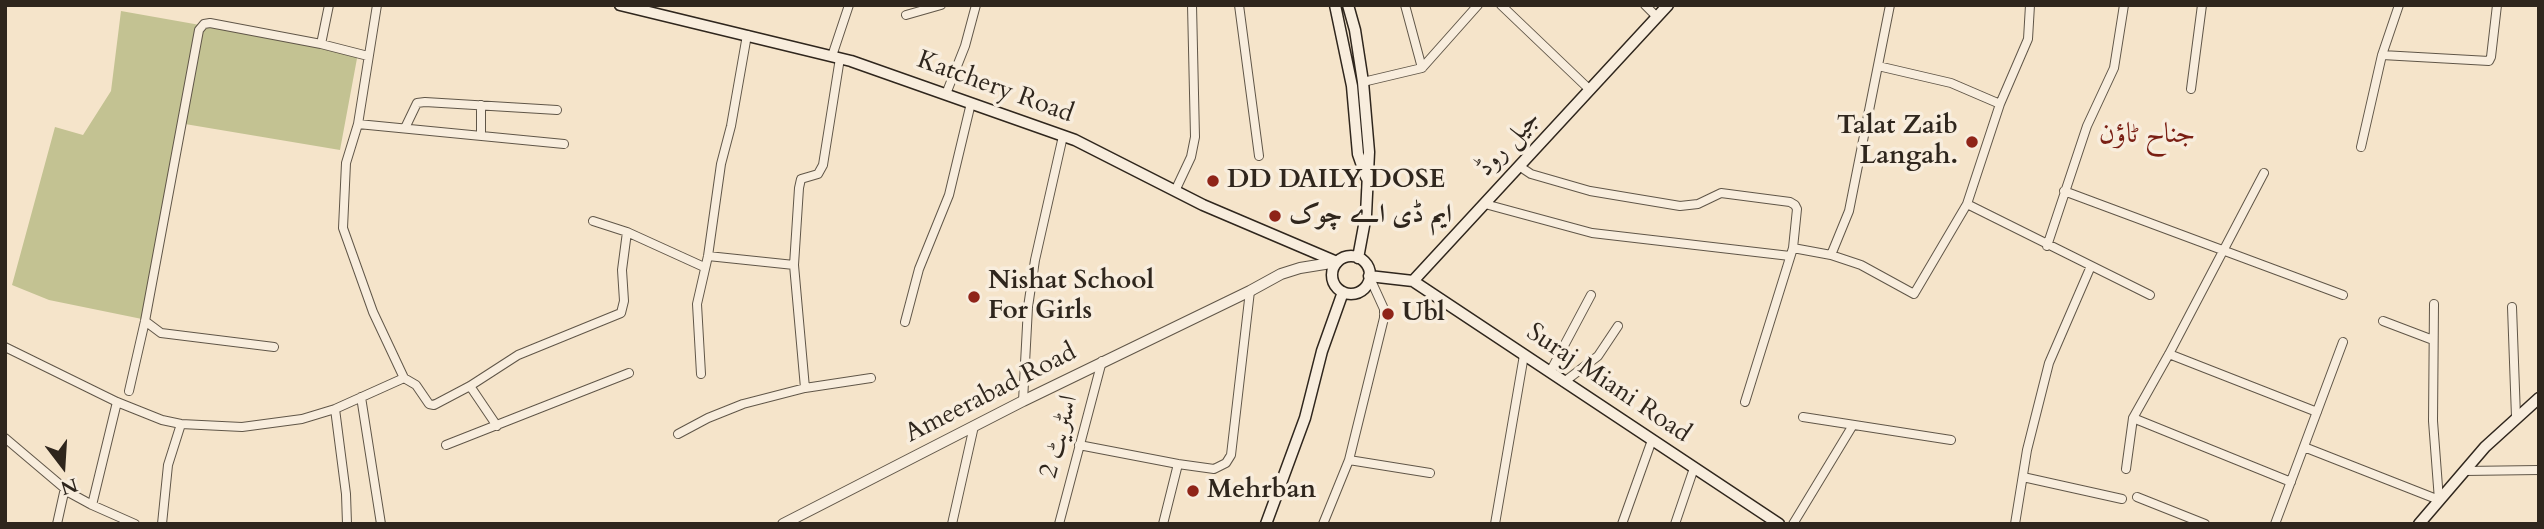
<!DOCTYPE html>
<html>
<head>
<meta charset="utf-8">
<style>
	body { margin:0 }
	#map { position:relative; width:2544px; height:529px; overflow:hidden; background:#f5e4ca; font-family:Cardo,serif }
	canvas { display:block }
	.frame { position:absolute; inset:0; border:7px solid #2f261d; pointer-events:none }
	.north { position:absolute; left:28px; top:431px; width:70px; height:70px; -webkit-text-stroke:5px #f8eddd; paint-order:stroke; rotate:163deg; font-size:19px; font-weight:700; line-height:28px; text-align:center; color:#2f261d }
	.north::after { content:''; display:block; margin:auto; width:24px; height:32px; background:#2f261d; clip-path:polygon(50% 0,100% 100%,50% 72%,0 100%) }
</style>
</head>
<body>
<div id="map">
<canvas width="2544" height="529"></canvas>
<div class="frame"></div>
<div class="north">N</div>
</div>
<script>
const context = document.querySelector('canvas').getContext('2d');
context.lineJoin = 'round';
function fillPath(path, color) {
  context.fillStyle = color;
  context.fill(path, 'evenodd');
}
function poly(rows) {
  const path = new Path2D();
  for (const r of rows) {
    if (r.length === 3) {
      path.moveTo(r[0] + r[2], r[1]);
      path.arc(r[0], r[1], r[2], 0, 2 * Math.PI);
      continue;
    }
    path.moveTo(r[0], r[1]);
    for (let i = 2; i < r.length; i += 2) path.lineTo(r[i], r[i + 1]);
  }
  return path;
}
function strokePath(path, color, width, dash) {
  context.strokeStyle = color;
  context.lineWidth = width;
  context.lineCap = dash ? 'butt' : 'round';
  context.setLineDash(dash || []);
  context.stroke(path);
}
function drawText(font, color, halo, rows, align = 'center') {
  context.font = font + ' Cardo,Amiri,serif';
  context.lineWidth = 7;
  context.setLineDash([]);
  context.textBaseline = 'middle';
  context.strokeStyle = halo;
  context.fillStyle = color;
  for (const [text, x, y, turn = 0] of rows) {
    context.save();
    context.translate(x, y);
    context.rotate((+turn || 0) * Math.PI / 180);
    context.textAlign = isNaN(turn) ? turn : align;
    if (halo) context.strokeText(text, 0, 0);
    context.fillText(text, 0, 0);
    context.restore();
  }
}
fillPath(poly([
	[121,11,358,53,340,150,179,123,142,319,49,300,12,285,55,127,83,135,111,91]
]), '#c3c292');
const minor = poly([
	[377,5,358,124,346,163,343,228,373,312,404,378,416,385,429,404,434,405,470,386,518,355,621,313,624,301,622,270,627,232],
	[1239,5,1259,156],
	[1405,5,1422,68],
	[1501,5,1590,90],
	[1645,5,1657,17],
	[906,15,941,5],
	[321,44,329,5],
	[2382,55,2489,61,2491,57,2497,5],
	[832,56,849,5],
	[1878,66,1951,83,2000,104],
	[1363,82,1422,68,1478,5],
	[2191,89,2202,5],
	[946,94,965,46,976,5],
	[358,124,564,144],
	[405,128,417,103,425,102,557,110],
	[481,136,481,105],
	[2361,147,2382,55,2399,5],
	[1519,166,1531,174,1590,191,1680,206,1698,204,1721,193,1790,202,1795,205,1797,209,1793,248,1745,402],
	[1175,191,1191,157,1195,137,1192,5],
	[2064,191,2343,295],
	[1485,204,1592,233,1790,256],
	[1967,204,2150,295],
	[593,221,627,232,704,267],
	[2047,246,2087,126,2114,68,2124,5],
	[1793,248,1831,255,1861,265,1914,294,1967,204,2000,104,2028,39,2030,5],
	[1831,255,1849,211,1890,5],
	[708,256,794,265],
	[2512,307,2516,417],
	[145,321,161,333,274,347],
	[2383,321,2433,340],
	[905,322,919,269,949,195,971,103],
	[5,347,117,402,162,420,181,424,242,427,302,419,335,409,404,378],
	[2169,354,2317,412],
	[1550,372,1591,295],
	[701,374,697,304,708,256,721,164,731,126,747,35],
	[1564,382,1598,356,1618,326],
	[470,386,497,426],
	[805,388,794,265,799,188,801,179,818,174,823,165,840,58],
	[129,391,145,321,199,30,204,24,210,23,321,44,368,56],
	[361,397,381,524],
	[1023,401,1028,307,1035,260,1063,136],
	[335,409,346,494,347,524],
	[1803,417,1951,440],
	[2133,418,2291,482],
	[678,434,708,418,743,404,805,388,871,378],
	[5,438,70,493,92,505,135,524],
	[446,445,629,373],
	[1079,445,1178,464,1214,469,1226,463,1231,455,1250,291],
	[2304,447,2439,500,2433,421,2434,304],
	[1349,460,1430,473],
	[2126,469,2133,418,2169,354,2264,173],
	[2464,471,2539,470],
	[2023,477,2122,499],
	[2137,497,2205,524],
	[92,505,117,402],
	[57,524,65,488],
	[162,524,168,465,181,424],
	[952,524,974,426],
	[1059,524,1102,361],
	[1163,524,1178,464],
	[1323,524,1349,460,1384,318,1384,309,1369,276],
	[1495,524,1524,355],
	[1622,524,1652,440],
	[1675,524,1694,468],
	[1793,524,1853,425],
	[2015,524,2027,450,2049,363,2091,266],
	[2275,524,2343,342]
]);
const tertiary = poly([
	[783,524,1023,401,1250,291,1281,274,1300,268,1337,262]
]);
const secondary = poly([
	[620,5,851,61,1075,140,1203,205,1337,262],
	[1335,5,1352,86,1358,154,1366,177],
	[1348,5,1355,30,1363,82,1369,152,1366,215,1358,258],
	[1351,275,19],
	[1369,276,1413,281,1668,5],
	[1413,281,1779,524],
	[1266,524,1305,418,1322,351,1343,292],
	[2419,524,2485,447,2539,398]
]);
strokePath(minor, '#605648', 10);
strokePath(tertiary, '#605648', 12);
strokePath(secondary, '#2f261d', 13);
strokePath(minor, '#f8eddd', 8);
strokePath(tertiary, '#f8eddd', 10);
strokePath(secondary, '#f8eddd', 10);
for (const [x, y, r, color] of [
	[1972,142,7,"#8f2418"],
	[1213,181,7,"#8f2418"],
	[1275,216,7,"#8f2418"],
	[974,297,7,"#8f2418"],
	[1388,314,7,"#8f2418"],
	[1193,491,7,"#8f2418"]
]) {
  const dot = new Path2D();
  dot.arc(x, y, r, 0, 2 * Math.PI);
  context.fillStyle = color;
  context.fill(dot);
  strokePath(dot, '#f8eddd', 2.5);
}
drawText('26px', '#2f261d', '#f8eddd', [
	["Katchery Road",995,88,20],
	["جیل روڈ",1509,144,-47],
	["Suraj Miani Road",1608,384,34],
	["Ameerabad Road",991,394,-27],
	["اسٹریٹ 2",1060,437,-75]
]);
drawText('bold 26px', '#2f261d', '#f8eddd', [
	["Talat Zaib",1958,127,"right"],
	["Langah.",1958,157,"right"],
	["DD DAILY DOSE",1227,181],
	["ایم ڈی اے چوک",1289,216],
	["Nishat School",988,282],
	["For Girls",988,312],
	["Ubl",1402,314],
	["Mehrban",1207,491]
], 'left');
drawText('28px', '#7a1f14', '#f8eddd', [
	["جناح ٹاؤن",2147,136]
]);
</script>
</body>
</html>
